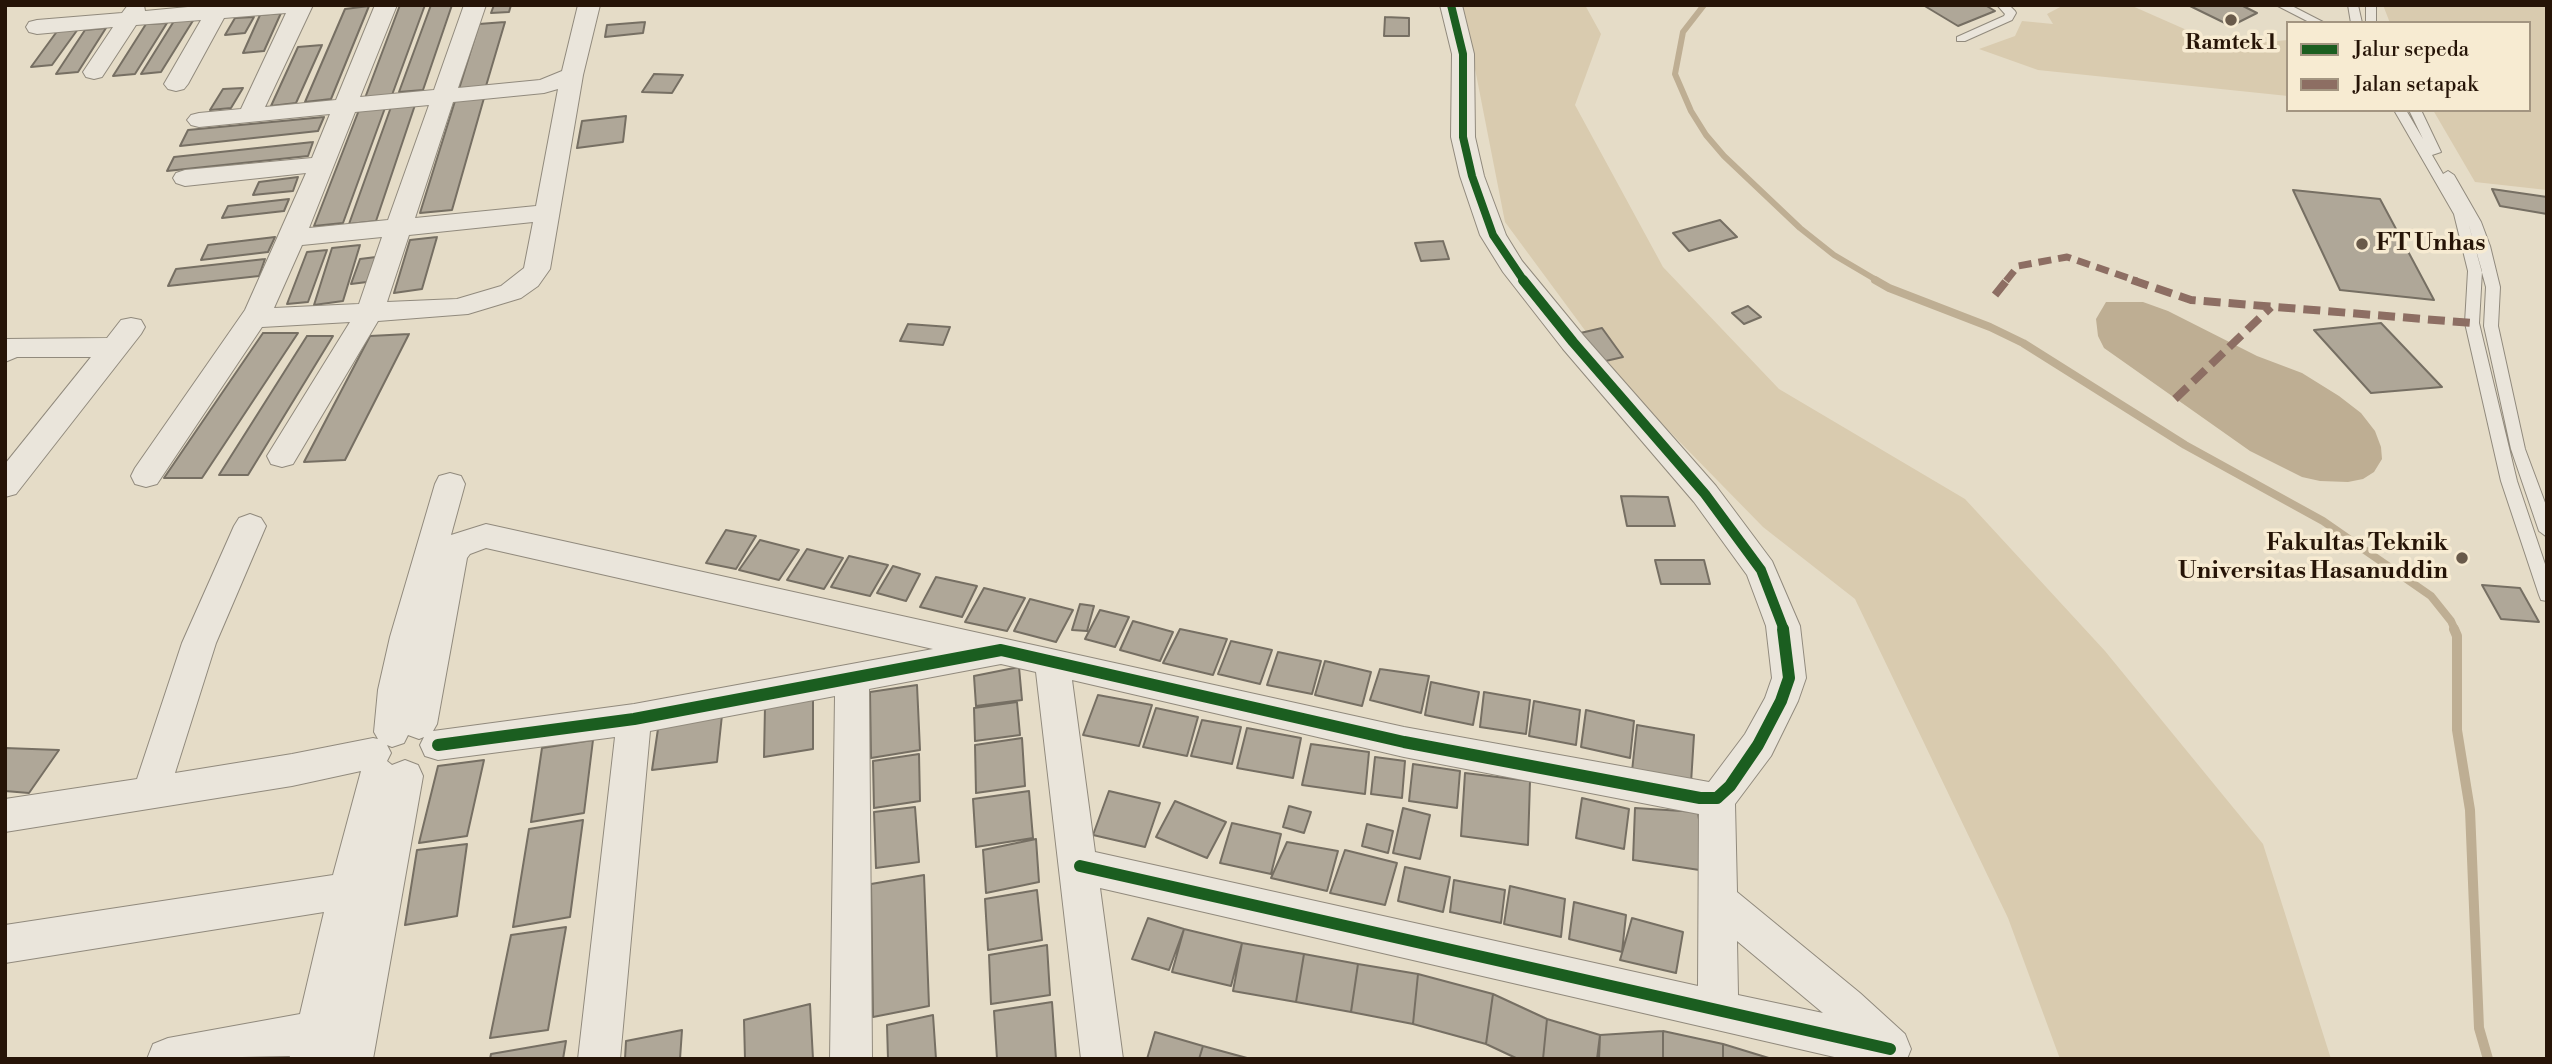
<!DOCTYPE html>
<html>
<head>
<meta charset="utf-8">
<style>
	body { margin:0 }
	#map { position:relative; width:2552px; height:1064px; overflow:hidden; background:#e5dcc7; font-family:"Libre Bodoni",serif }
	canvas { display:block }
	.frame { position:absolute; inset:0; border:7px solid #261407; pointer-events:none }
	.legend { position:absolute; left:2286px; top:21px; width:245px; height:91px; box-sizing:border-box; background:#f7ebd2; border:2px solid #a39581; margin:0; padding:9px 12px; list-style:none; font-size:21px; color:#261407 }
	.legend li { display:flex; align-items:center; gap:14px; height:35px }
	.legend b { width:35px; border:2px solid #a39581 }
</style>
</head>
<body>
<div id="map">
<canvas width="2552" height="1064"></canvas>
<div class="frame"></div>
<ul class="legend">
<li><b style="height:9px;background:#1b5e20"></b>Jalur sepeda</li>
<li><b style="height:9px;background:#8d6e63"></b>Jalan setapak</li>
</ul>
</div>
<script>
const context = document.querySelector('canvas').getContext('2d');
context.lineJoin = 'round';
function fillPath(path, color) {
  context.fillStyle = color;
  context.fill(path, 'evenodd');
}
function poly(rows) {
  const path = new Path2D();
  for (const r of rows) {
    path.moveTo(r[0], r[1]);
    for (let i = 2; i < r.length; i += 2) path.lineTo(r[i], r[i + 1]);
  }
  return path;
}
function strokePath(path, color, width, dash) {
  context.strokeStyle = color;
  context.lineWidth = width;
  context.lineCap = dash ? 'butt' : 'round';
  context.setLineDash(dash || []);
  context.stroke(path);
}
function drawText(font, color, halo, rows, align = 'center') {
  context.font = font + ' "Libre Bodoni",serif';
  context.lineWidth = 7;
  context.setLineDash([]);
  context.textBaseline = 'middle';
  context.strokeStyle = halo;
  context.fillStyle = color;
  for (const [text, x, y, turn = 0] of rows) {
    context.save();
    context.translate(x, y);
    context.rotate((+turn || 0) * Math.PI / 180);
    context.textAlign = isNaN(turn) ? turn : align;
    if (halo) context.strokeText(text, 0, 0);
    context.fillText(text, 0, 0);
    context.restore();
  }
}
fillPath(poly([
	[1458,5,1585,5,1601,34,1575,105,1663,267,1779,389,1965,499,2105,651,2263,844,2331,1059,2060,1059,2008,918,1855,599,1763,527,1629,390,1505,222,1468,33],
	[2064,5,2130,5,2223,46,2288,40,2288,96,2038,70,1979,49,2015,36,2022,21,2053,24,2047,14],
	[2383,5,2547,5,2547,190,2475,182,2433,110,2529,110,2529,23,2390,23]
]), '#d9cbaf');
fillPath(poly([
	[2106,302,2143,302,2168,311,2257,356,2302,373,2339,396,2361,413,2375,431,2381,447,2382,459,2374,472,2363,479,2348,482,2320,481,2302,477,2250,451,2104,348,2098,336,2096,319]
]), '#beae93');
strokePath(poly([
	[1704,5,1683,32,1675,74,1691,111,1706,135,1724,156,1800,228,1834,255,1878,281]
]), '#beae93', 6);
strokePath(poly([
	[1875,280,1889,288,1990,327,2023,343,2185,445,2323,521,2431,596,2451,621,2455,630]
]), '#beae93', 8);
strokePath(poly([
	[2454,629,2457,636,2457,730,2470,810,2479,1028,2488,1059]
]), '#beae93', 10);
const building = poly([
	[400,5,425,5,392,95,365,98,400,5],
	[431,5,452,5,423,90,399,92,431,5],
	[494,5,511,5,509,12,491,13,494,5],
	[1923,5,1985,5,1995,11,1958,26,1923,5],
	[2188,5,2241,5,2257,13,2231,26,2188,5],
	[369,6,331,99,305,102,345,9,369,6],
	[281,13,264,51,243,53,260,15,281,13],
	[254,17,245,33,225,35,235,18,254,17],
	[1385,17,1409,18,1409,36,1384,36,1385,17],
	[194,19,161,72,141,74,174,21,194,19],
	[505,22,486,86,459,89,479,24,505,22],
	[645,22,643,33,605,37,607,25,645,22],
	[167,23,135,74,113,76,146,24,167,23],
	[106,28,78,72,56,74,85,30,106,28],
	[78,29,52,65,31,67,58,30,78,29],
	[322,45,296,103,271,106,298,47,322,45],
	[654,74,683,75,672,93,642,92,654,74],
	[243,88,231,108,210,110,223,89,243,88],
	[484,98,452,210,420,213,455,101,484,98],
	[415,105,376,221,349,224,391,107,415,105],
	[385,108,343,223,314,226,359,110,385,108],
	[626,116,623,142,577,148,582,121,626,116],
	[324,117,318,131,180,146,188,130,324,117],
	[313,142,308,156,167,171,174,157,313,142],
	[298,177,293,191,253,195,259,182,298,177],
	[2492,189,2547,197,2547,214,2500,206,2492,189],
	[2293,190,2380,199,2434,300,2340,290,2293,190],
	[289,199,284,211,222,218,228,206,289,199],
	[1720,220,1737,237,1689,251,1673,233,1720,220],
	[275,237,268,252,201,260,208,245,275,237],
	[437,237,422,289,394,293,410,240,437,237],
	[1443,241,1449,259,1421,261,1415,243,1443,241],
	[360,245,343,301,314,305,332,248,360,245],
	[327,250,308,302,287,304,307,252,327,250],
	[376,257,367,282,351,284,360,259,376,257],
	[265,259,259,276,168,286,176,269,265,259],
	[1748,306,1761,317,1744,324,1732,313,1748,306],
	[2381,323,2442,387,2371,393,2314,330,2381,323],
	[908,324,950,327,943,345,900,341,908,324],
	[1602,328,1623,357,1597,363,1576,334,1602,328],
	[263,333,298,333,202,478,164,478,263,333],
	[409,334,345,460,304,462,370,336,409,334],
	[307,336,333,336,248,475,219,475,307,336],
	[1621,496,1668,497,1675,526,1627,526,1621,496],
	[726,530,756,536,736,569,706,563,726,530],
	[760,540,799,550,779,580,739,570,760,540],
	[807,549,843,558,824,589,787,580,807,549],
	[849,556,888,565,870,596,831,587,849,556],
	[1655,560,1704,560,1710,584,1661,584,1655,560],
	[893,566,920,574,906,601,877,593,893,566],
	[936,577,977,586,962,617,920,607,936,577],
	[2482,585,2520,588,2539,622,2501,619,2482,585],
	[984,588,1025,598,1007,631,965,622,984,588],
	[1030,599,1073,610,1056,642,1014,631,1030,599],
	[1080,604,1094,606,1087,631,1072,630,1080,604],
	[1100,610,1129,617,1115,647,1085,639,1100,610],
	[1133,621,1173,632,1160,661,1120,650,1133,621],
	[1180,629,1227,639,1213,675,1163,663,1180,629],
	[1231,641,1272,650,1260,684,1218,674,1231,641],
	[1278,652,1321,661,1312,694,1267,685,1278,652],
	[1325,661,1371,672,1362,706,1315,695,1325,661],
	[1019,667,1022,700,976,706,974,676,1019,667],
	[1380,669,1429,676,1421,713,1370,700,1380,669],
	[1431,682,1479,692,1473,725,1425,715,1431,682],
	[917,685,920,750,871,758,870,692,917,685],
	[1484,692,1530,700,1526,734,1480,727,1484,692],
	[1098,695,1152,705,1139,746,1083,735,1098,695],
	[813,698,813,749,764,757,765,706,813,698],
	[1534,701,1580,710,1576,745,1529,736,1534,701],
	[1017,702,1020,735,975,741,974,708,1017,702],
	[1156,708,1198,717,1187,756,1143,747,1156,708],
	[1586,710,1634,721,1630,758,1581,747,1586,710],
	[722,715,717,762,652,770,659,722,722,715],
	[1202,720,1241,727,1232,764,1191,756,1202,720],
	[1637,725,1694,735,1691,783,1632,771,1637,725],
	[1247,728,1301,738,1293,778,1237,768,1247,728],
	[1022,738,1025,786,976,793,975,745,1022,738],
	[593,740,584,813,531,822,542,748,593,740],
	[1311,744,1369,752,1365,794,1302,785,1311,744],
	[5,748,59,750,29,793,5,791,5,748],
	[919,754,920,801,874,808,873,761,919,754],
	[1375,757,1405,761,1402,798,1371,794,1375,757],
	[484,760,467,836,419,843,438,766,484,760],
	[1413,764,1460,771,1457,808,1409,801,1413,764],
	[1465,773,1530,781,1528,845,1461,836,1465,773],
	[1029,791,1033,838,976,847,973,799,1029,791],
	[1109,791,1160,803,1145,847,1093,835,1109,791],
	[1582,798,1629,809,1624,849,1576,838,1582,798],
	[1175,801,1226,822,1207,858,1156,837,1175,801],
	[1289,806,1311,812,1304,833,1283,827,1289,806],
	[915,807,919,862,876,868,874,812,915,807],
	[1403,808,1430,815,1420,859,1393,853,1403,808],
	[1635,808,1698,812,1706,871,1633,860,1635,808],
	[583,820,570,917,513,927,529,829,583,820],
	[1232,823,1281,834,1271,874,1220,863,1232,823],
	[1367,824,1393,831,1388,853,1362,846,1367,824],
	[1036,839,1039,882,986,893,983,850,1036,839],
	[1287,842,1338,851,1327,891,1271,878,1287,842],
	[467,844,457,916,405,925,417,850,467,844],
	[1345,850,1397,863,1385,905,1330,893,1345,850],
	[1405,867,1450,877,1443,912,1398,901,1405,867],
	[924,875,929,1006,873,1017,871,884,924,875],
	[1454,880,1505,890,1501,923,1450,912,1454,880],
	[1510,886,1565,899,1561,937,1504,924,1510,886],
	[1037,890,1042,940,988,950,985,899,1037,890],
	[1574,902,1626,915,1622,952,1569,939,1574,902],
	[1148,918,1184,929,1169,970,1132,959,1148,918],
	[1632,918,1683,932,1676,973,1620,960,1632,918],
	[566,927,548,1030,490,1038,511,935,566,927],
	[1184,929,1242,943,1231,986,1172,972,1184,929],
	[1242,943,1304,954,1296,1002,1233,991,1242,943],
	[1047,945,1050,995,991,1004,989,955,1047,945],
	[1304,954,1358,964,1351,1012,1296,1002,1304,954],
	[1358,964,1418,974,1413,1024,1351,1012,1358,964],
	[1418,974,1493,994,1486,1044,1413,1024,1418,974],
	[1493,994,1547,1019,1543,1059,1518,1059,1486,1044,1493,994],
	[1052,1002,1056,1059,997,1059,994,1011,1052,1002],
	[810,1004,813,1059,745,1059,744,1020,810,1004],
	[933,1015,936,1059,888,1059,887,1025,933,1015],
	[1547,1019,1600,1035,1597,1059,1543,1059,1547,1019],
	[682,1030,680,1059,625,1059,626,1041,682,1030],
	[1663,1031,1723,1044,1723,1059,1663,1059,1663,1031],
	[1663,1031,1663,1059,1599,1059,1600,1035,1663,1031],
	[1155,1032,1203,1046,1199,1059,1147,1059,1155,1032],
	[566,1041,563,1059,490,1059,491,1054,566,1041],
	[1723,1044,1772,1059,1723,1059,1723,1044],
	[1203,1046,1247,1058,1247,1059,1199,1059,1203,1046]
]);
fillPath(building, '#afa798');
strokePath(building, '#766f63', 2);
const lane = poly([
	[1997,5,2009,5,2015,11,2016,13,2012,20,1965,41,1957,41,1957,37,2004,16,2005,14,1997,5],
	[2276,5,2290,5,2325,23,2311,23,2276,5],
	[2348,5,2358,5,2362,23,2351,23,2348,5],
	[2366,5,2376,5,2376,23,2366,23,2366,5],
	[2394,110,2406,110,2423,139,2409,110,2421,110,2441,152,2432,155,2443,174,2448,171,2454,175,2481,222,2490,246,2500,287,2498,326,2525,449,2547,508,2547,537,2539,531,2511,449,2484,326,2486,287,2468,222,2482,271,2479,323,2517,481,2547,570,2547,601,2541,600,2539,595,2501,481,2465,323,2468,271,2454,214,2394,110]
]);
const street = poly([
	[128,5,144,5,145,11,209,5,313,5,265,107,336,100,375,5,397,5,360,97,434,90,464,5,486,5,458,88,540,80,562,71,578,5,600,5,583,75,550,269,538,286,521,298,468,314,378,321,293,464,282,467,271,464,267,456,350,322,262,327,157,484,146,487,135,484,131,476,135,468,245,310,306,173,185,186,176,183,173,178,176,173,185,170,312,158,330,114,199,127,191,125,187,120,191,115,199,113,241,109,286,13,224,18,188,84,184,89,176,91,168,89,164,84,201,20,136,25,102,77,94,79,86,77,83,72,113,27,37,34,29,32,26,27,29,22,37,20,122,13,128,5],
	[558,89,536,206,415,218,453,102,544,93,558,89],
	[429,105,388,220,309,228,355,112,429,105],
	[533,222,524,268,501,286,457,299,387,302,409,235,533,222],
	[382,237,359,304,274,308,302,245,382,237],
	[1440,5,1462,5,1474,54,1475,137,1484,176,1506,235,1522,261,1583,335,1716,486,1772,561,1800,626,1806,678,1798,701,1771,756,1735,804,1737,892,1860,993,1905,1034,1911,1049,1907,1059,1843,1059,1100,888,1123,1059,1081,1059,1036,672,1001,664,869,689,872,1059,830,1059,835,696,650,731,620,1059,578,1059,615,737,438,760,425,756,420,745,424,737,419,739,408,735,404,743,392,747,387,745,391,753,387,761,392,765,405,760,418,765,423,776,373,1059,331,1059,336,1034,331,1059,289,1059,290,1056,147,1059,153,1044,168,1038,300,1014,324,912,5,963,5,925,333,875,361,771,292,786,5,832,5,799,137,779,182,643,234,526,239,518,250,514,261,518,266,526,216,643,175,773,292,754,373,738,378,739,374,732,378,690,390,637,435,484,439,476,450,473,461,476,465,484,451,535,486,524,1404,727,1709,782,1745,734,1765,698,1772,678,1766,626,1747,575,1694,502,1563,349,1503,272,1480,235,1460,176,1451,137,1452,54,1440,5],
	[486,548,933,649,634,704,433,731,437,724,467,558,470,554,486,548],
	[1072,680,1404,757,1699,814,1698,986,1095,852,1072,680],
	[1737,941,1823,1013,1738,995,1737,941],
	[131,318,141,320,145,327,141,334,16,494,5,497,5,464,91,357,17,357,5,362,5,339,107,338,121,320,131,318]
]);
strokePath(lane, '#918a7d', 2);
strokePath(street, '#918a7d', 2);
fillPath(lane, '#eae5db');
fillPath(street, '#eae5db');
strokePath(poly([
	[2006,281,2018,266,2067,257,2137,281]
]), '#8d6e63', 7, [13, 7]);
strokePath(poly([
	[2132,280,2191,300,2472,323],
	[1995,295,2007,280],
	[2175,399,2271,307]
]), '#8d6e63', 8, [17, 8]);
strokePath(poly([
	[1451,5,1463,54,1463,137,1472,176,1493,235,1524,281]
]), '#1b5e20', 8);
strokePath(poly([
	[1523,280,1573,342,1705,494,1761,570,1784,630]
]), '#1b5e20', 10);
strokePath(poly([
	[438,745,634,719,1001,650,1404,742,1700,798,1717,798,1730,786,1758,745,1781,701,1789,678,1783,629],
	[1080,866,1890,1049]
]), '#1b5e20', 12);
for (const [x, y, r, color] of [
	[2231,20,7,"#695a4a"],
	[2362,244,7,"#695a4a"],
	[2462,558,7,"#695a4a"]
]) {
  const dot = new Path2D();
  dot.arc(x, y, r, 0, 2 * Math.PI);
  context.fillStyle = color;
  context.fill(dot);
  strokePath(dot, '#f7ebd2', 2.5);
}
drawText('bold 21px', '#261407', '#f7ebd2', [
	["Ramtek 1",2231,44]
]);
drawText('bold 24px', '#261407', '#f7ebd2', [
	["FT Unhas",2376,244],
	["Fakultas Teknik",2448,544,"right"],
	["Universitas Hasanuddin",2448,572,"right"]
], 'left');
</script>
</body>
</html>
